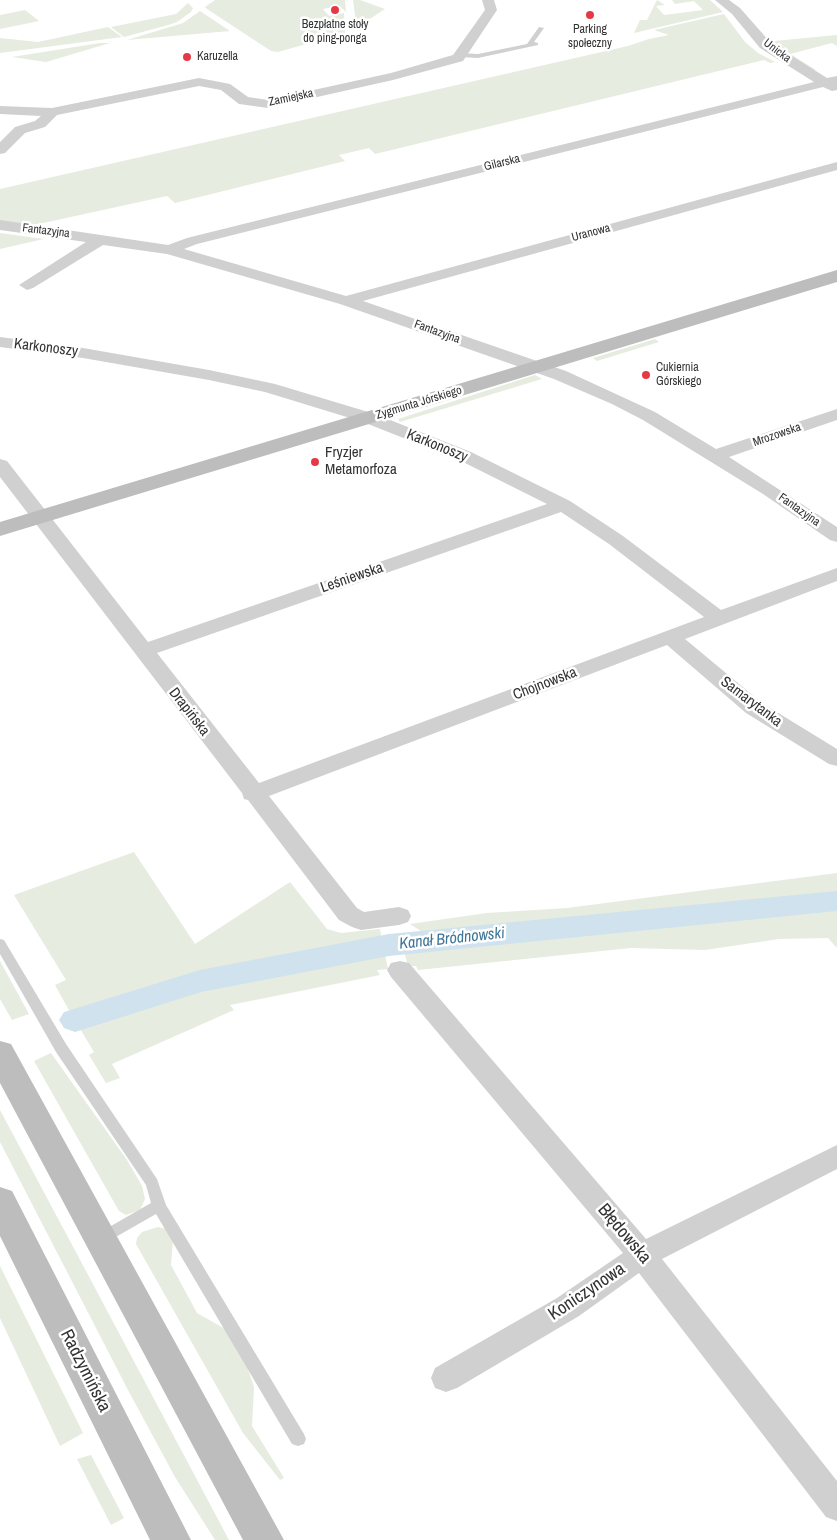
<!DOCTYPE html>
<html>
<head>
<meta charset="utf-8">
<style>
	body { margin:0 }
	canvas { display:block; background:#fff }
</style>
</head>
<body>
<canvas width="837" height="1540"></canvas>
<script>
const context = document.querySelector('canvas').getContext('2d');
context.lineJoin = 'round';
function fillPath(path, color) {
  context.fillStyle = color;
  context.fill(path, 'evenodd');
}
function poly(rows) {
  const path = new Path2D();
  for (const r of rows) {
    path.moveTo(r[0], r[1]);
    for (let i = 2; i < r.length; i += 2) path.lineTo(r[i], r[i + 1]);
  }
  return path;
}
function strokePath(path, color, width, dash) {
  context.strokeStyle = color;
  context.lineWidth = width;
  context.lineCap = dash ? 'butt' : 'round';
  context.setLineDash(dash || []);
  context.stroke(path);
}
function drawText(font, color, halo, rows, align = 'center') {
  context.font = font + ' "Archivo Narrow",sans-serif';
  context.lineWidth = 5;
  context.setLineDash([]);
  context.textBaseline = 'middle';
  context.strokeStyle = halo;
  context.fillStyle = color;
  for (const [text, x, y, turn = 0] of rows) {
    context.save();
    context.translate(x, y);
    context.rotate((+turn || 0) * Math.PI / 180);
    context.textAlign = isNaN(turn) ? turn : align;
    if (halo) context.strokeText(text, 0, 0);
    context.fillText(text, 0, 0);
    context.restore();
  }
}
fillPath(poly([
	[215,0,345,0,346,12,340,6,323,9,329,16,344,13,345,33,278,52,271,51,207,9,205,7],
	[353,0,360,0,385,9,359,26,356,23],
	[657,0,665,5,656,6,664,15,703,10,694,1,675,4,672,0,710,0,723,12,634,33,640,20,647,20],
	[188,3,193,8,191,12,177,22,168,25,124,37,111,27,176,14],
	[25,10,39,21,0,29,0,15],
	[200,11,230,31,127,40,183,23],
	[724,14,745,42,758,53,775,62,770,63,764,60,375,154,369,148,339,155,345,161,175,203,167,196,34,225,0,221,0,189,628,46,649,39,669,35,654,30],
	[108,27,122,37,0,53,0,38,38,42],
	[837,35,837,46,832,43,790,54,816,70,812,70,768,40,771,37,774,41],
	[100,43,110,43,46,62,12,57],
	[0,233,44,239,0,249],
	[655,339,659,342,597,361,593,358],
	[535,375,542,379,400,422,398,419],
	[134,852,195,944,290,882,327,929,341,933,380,929,382,941,275,956,199,973,71,1014,55,985,66,980,14,895],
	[837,873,837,895,831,895,427,935,410,924,487,913,567,908],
	[837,909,837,948,828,938,779,939,705,950,631,948,418,970,416,966,408,966,404,951],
	[385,954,388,969,377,970,380,975,230,1005,234,1010,112,1064,120,1078,106,1083,89,1055,94,1052,79,1027,208,986,318,964],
	[0,961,29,1014,12,1020,0,999],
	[51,1053,127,1160,142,1186,145,1199,140,1210,126,1215,119,1211,34,1061],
	[0,1110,78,1256,229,1540,215,1540,175,1477,128,1390,0,1142],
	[158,1227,166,1229,173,1240,171,1265,197,1313,227,1330,248,1369,254,1387,252,1426,284,1478,280,1480,243,1433,136,1244,137,1238,142,1232],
	[0,1266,83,1433,60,1446,0,1318],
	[91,1455,124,1518,111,1525,77,1459]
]), '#e6ecdf');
fillPath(poly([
	[837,891,837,911,389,956,201,992,75,1032,64,1028,59,1020,64,1012,200,970,389,934,837,891]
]), '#cfe2ee');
fillPath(poly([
	[539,27,544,28,534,42,538,43,538,45,478,58,461,57,458,55,461,53,478,54,527,44,539,27],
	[0,939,4,940,66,1044,157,1179,166,1205,304,1434,306,1439,304,1444,298,1446,292,1444,156,1214,107,1242,102,1244,97,1242,95,1238,97,1234,151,1203,146,1185,56,1052,0,954,0,939]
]), '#d0d0d0');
fillPath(poly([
	[482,0,494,0,497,10,463,61,393,80,268,108,239,104,221,90,199,86,57,115,45,127,25,133,5,153,0,154,0,142,15,127,35,121,41,116,0,114,0,106,52,108,199,78,230,84,248,97,268,100,391,73,453,55,485,10,482,0],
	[715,0,729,0,740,8,770,42,827,78,837,76,837,90,832,91,823,87,197,244,184,249,346,296,837,162,837,170,363,301,566,371,655,412,716,449,837,409,837,420,729,457,837,527,837,542,830,540,763,494,643,420,612,404,554,379,340,304,167,254,103,245,33,288,27,290,19,285,86,242,0,230,0,220,168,245,187,238,814,82,760,48,732,14,715,0],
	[0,337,83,348,209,370,275,384,375,414,471,452,570,501,623,536,721,610,837,568,837,581,685,639,762,703,837,749,837,766,829,764,746,713,667,645,269,796,357,908,364,912,399,907,408,910,411,916,408,922,399,925,361,930,352,927,339,920,248,800,244,799,242,793,0,477,0,459,7,461,148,642,547,504,459,460,363,422,265,392,209,380,83,358,0,347,0,337],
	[561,512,609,544,704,617,259,783,157,653,561,512],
	[400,961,409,963,646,1239,837,1145,837,1169,662,1259,837,1481,837,1521,826,1517,639,1273,579,1316,457,1388,446,1392,435,1388,431,1378,435,1368,557,1298,623,1253,391,977,387,970,391,963,400,961]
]), '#d0d0d0');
fillPath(poly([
	[837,270,837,282,0,536,0,522,837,270],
	[0,1041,11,1044,284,1540,243,1540,0,1083,0,1041],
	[0,1187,12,1191,191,1540,150,1540,0,1236,0,1187]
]), '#bdbdbd');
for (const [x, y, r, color] of [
	[335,10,5,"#e63946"],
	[590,15,5,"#e63946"],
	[187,57,5,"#e63946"],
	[646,375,5,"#e63946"],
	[315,462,5,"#e63946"]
]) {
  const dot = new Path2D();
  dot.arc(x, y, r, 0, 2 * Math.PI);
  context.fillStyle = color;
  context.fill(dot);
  strokePath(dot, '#fff', 2);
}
drawText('12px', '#333', '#fff', [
	["Bezpłatne stoły",335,25],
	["do ping-ponga",335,39],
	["Parking",590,30],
	["społeczny",590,44],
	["Karuzella",197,57,"left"],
	["Cukiernia",656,368,"left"],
	["Górskiego",656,382,"left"]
]);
drawText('12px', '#333', '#fff', [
	["Unicka",777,51,37],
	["Zamiejska",291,98,-12],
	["Gilarska",502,163,-14],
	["Fantazyjna",46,231,7],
	["Uranowa",591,233,-15],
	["Fantazyjna",437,332,20],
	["Zygmunta Jórskiego",419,403,-17],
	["Mrozowska",777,435,-19],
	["Fantazyjna",799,510,35]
]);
drawText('15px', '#333', '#fff', [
	["Karkonoszy",46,348,7],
	["Karkonoszy",437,446,22],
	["Leśniewska",352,578,-19],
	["Chojnowska",545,684,-21],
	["Samarytanka",751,702,37],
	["Drapińska",189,712,52]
]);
drawText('15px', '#333', '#fff', [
	["Fryzjer",325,453],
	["Metamorfoza",325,470]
], 'left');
drawText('italic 16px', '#3f7597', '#fff', [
	["Kanał Bródnowski",452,939,-6]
]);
drawText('18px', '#333', '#fff', [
	["Błędowska",624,1234,50],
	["Koniczynowa",587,1292,-34],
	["Radzymińska",85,1371,63]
]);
</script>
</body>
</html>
